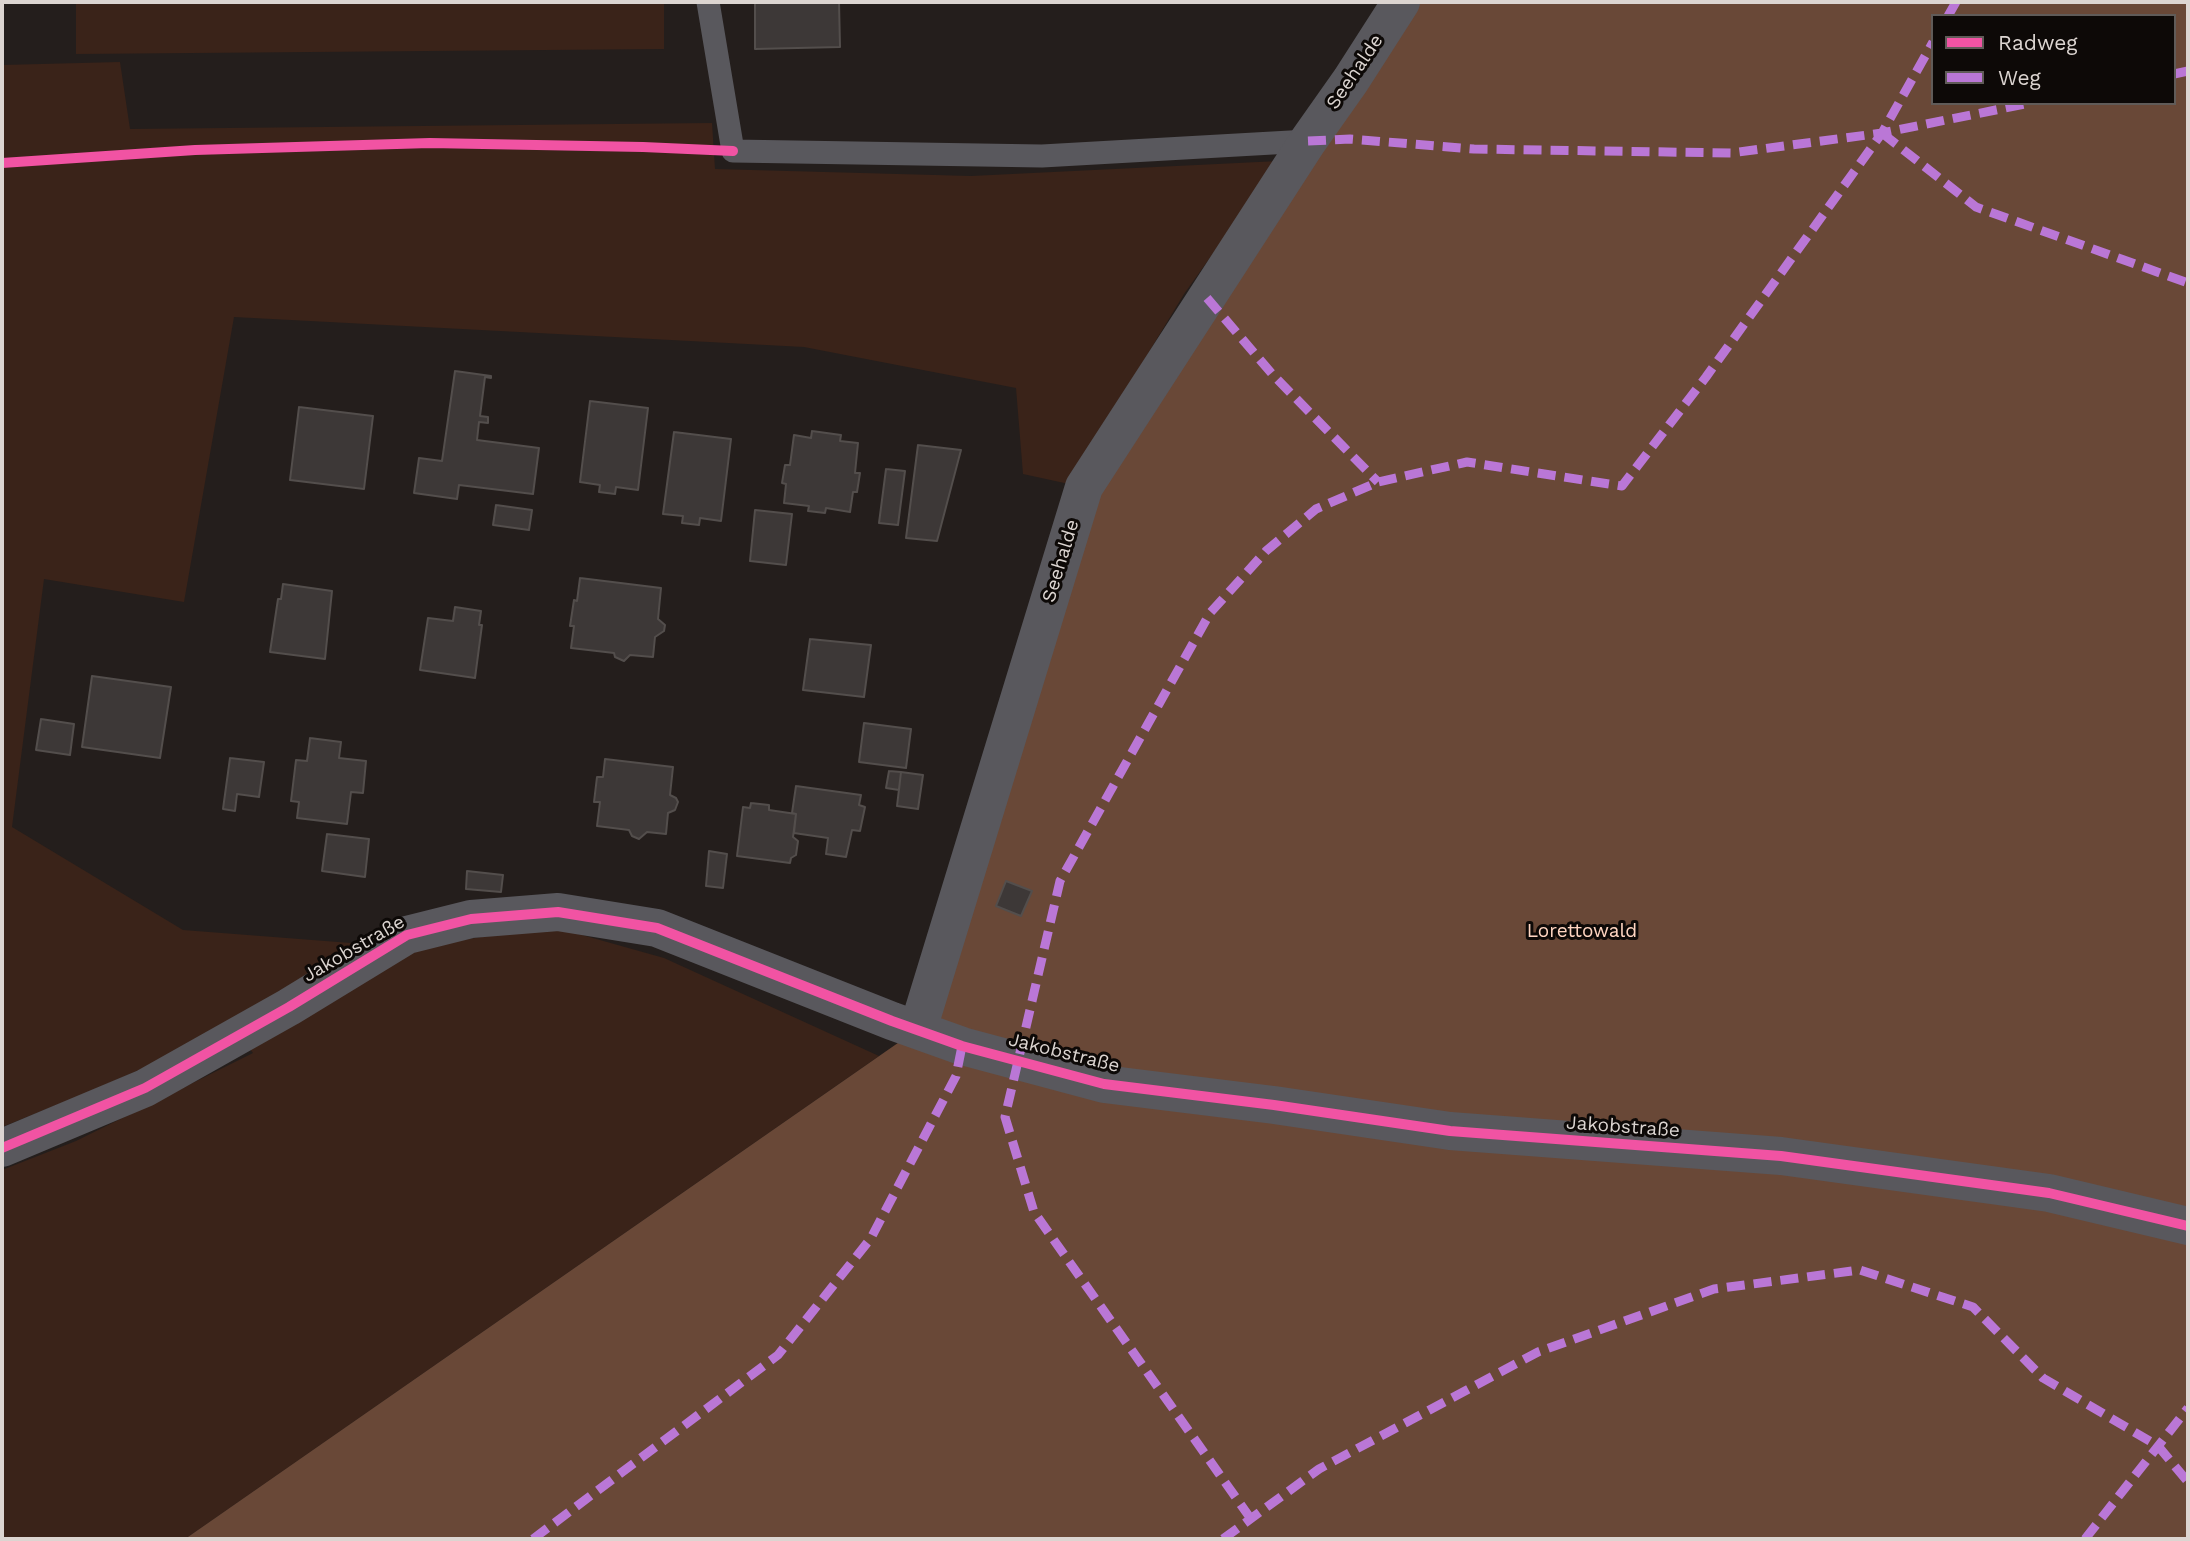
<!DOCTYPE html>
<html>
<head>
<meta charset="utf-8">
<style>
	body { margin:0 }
	#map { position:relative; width:2190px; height:1541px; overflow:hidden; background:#241e1c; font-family:"Work Sans",sans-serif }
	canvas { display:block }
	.frame { position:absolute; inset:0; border:4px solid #dcd5d1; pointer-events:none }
	.legend { position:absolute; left:1931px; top:14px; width:245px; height:91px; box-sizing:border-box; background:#0d0907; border:2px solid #605b58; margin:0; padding:9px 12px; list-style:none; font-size:21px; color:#dcd5d1 }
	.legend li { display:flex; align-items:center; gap:14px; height:35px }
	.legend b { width:35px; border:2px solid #605b58 }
</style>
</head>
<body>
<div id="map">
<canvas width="2190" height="1541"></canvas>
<div class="frame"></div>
<ul class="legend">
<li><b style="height:9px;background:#f153a3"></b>Radweg</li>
<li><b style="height:9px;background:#ba77d6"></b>Weg</li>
</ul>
</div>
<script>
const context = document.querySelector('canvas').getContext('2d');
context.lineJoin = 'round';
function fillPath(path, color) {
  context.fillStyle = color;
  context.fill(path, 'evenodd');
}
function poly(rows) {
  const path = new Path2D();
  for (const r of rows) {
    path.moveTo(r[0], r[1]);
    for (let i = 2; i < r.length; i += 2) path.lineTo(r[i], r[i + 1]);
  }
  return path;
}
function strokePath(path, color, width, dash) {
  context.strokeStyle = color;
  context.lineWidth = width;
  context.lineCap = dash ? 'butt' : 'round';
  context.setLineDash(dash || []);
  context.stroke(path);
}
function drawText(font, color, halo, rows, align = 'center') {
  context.font = font + ' "Work Sans",sans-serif';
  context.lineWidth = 6;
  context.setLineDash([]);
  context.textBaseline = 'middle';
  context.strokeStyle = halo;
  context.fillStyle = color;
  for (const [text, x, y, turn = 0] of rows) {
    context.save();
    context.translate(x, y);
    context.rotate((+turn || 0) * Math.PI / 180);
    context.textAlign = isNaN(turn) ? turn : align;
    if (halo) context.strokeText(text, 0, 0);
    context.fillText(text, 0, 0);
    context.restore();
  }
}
fillPath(poly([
	[76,2,664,2,664,49,76,54],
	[120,62,130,129,712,123,715,169,971,176,1279,161,1184,294,1069,484,1023,474,1016,388,804,347,234,317,184,602,44,579,12,827,183,930,364,944,444,943,550,926,664,958,879,1056,185,1539,2,1539,2,1170,76,1141,253,1053,234,1029,79,1096,2,1127,2,65]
]), '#3a2319');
fillPath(poly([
	[1399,2,2188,2,2188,1539,185,1539,918,1029,1084,487],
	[1933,16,2174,16,2174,103,1933,103]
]), '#694837');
const building = poly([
	[755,2,839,2,840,47,755,49,755,2],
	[455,371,491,376,491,378,485,377,480,416,488,417,488,423,479,422,477,440,539,448,533,494,459,485,457,499,414,493,419,458,442,461,455,371],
	[590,401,648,408,638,490,616,487,615,494,599,492,600,485,580,482,590,401],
	[299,407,373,416,364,489,290,480,299,407],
	[812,431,841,435,840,441,858,443,855,473,860,473,857,492,853,492,850,512,826,508,825,513,808,511,809,506,784,503,786,484,782,483,785,465,790,465,794,435,811,438,812,431],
	[674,432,731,439,721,521,700,518,699,525,682,523,683,516,663,514,674,432],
	[918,445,961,450,937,541,906,538,918,445],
	[886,469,905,471,898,525,879,523,886,469],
	[496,505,532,510,529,530,493,525,496,505],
	[755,510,792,514,786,565,750,561,755,510],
	[580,578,661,588,658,619,665,625,664,631,655,637,653,657,630,655,624,661,615,657,614,653,571,648,574,626,570,626,574,600,577,601,580,578],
	[283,584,332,591,325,659,270,652,278,599,281,599,283,584],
	[455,607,481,611,479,625,482,625,475,678,420,670,428,618,453,621,455,607],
	[810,639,871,645,864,697,803,690,810,639],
	[92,676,171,687,160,758,82,747,92,676],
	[41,719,74,724,70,755,36,750,41,719],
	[864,723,911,729,906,768,859,762,864,723],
	[310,738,341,742,339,758,366,761,363,793,351,792,347,824,297,818,299,802,291,801,296,760,307,761,310,738],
	[230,758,264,762,259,797,237,794,235,811,223,809,230,758],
	[605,759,673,767,670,795,676,798,678,802,675,810,668,813,666,834,647,832,639,839,632,836,629,830,597,826,600,802,594,802,597,777,603,777,605,759],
	[889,771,901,772,899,790,886,788,889,771],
	[901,772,923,775,918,809,897,806,901,772],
	[796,786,861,795,859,805,865,807,860,831,852,830,846,857,826,854,828,838,794,833,796,814,792,813,796,786],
	[751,803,769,805,769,810,796,814,793,837,798,841,796,855,791,858,790,863,737,856,743,807,750,808,751,803],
	[327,834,369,839,365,877,322,871,327,834],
	[709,851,727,854,723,888,706,886,709,851],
	[467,871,503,875,501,892,466,889,467,871],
	[1006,881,1032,891,1021,916,996,906,1006,881]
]);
fillPath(building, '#3d3837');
strokePath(building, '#534e4c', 2);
strokePath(poly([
	[708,2,733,151,1042,156,1308,141]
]), '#59585d', 23);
strokePath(poly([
	[918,1029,1084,487,1308,141,1351,80,1401,2],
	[2,1148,145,1088,289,1007,407,935,471,919,558,912,657,928,892,1021,962,1046,1104,1084,1274,1105,1450,1131,1781,1156,2049,1193,2188,1226]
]), '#59585d', 38);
strokePath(poly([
	[1948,16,1956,2],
	[2174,74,2188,71],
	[1882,133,1976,207,2188,283],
	[1308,141,1350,139,1474,149,1731,153,1882,133,2030,103],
	[1207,298,1273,375,1378,482],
	[1251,1519,1034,1212,1005,1117,1060,881,1210,613,1266,551,1316,509,1378,482,1467,462,1622,486,1706,377,1882,133,1933,42],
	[533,1539,778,1355,871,1238,956,1076,962,1046],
	[1223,1539,1319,1469,1538,1352,1714,1289,1860,1270,1973,1307,2043,1378,2158,1446,2188,1482],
	[2085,1539,2188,1408]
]), '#ba77d6', 9, [18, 9]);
strokePath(poly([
	[2,163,195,150,430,143,643,147,733,151],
	[2,1148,145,1088,289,1007,407,935,471,919,558,912,657,928,892,1021,962,1046,1104,1084,1274,1105,1450,1131,1781,1156,2049,1193,2188,1226]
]), '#f153a3', 10);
drawText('19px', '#dcd5d1', '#0d0907', [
	["Seehalde",1355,72,-56],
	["Seehalde",1061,561,-73],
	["Jakobstraße",354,949,-30],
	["Jakobstraße",1064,1053,14],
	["Jakobstraße",1623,1127,4]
]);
drawText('19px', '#ffd5c1', '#0d0907', [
	["Lorettowald",1582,931]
]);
</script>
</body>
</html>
